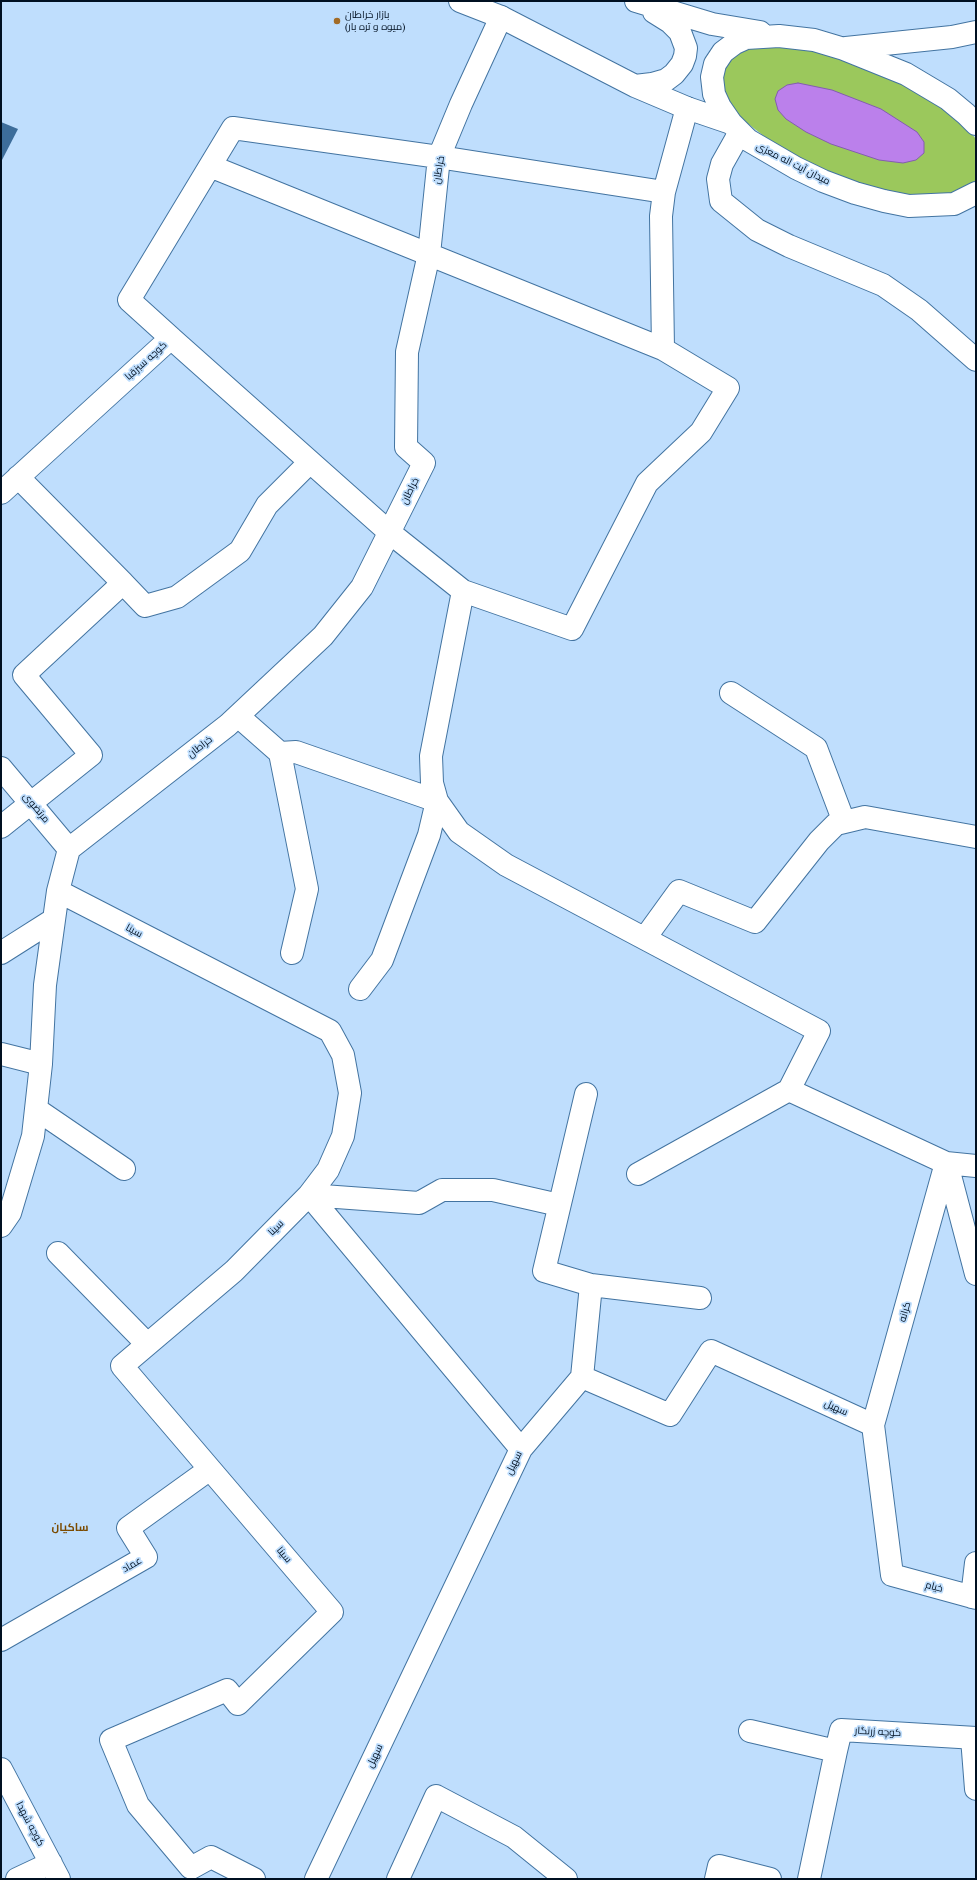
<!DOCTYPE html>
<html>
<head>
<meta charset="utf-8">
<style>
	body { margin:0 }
	#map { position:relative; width:977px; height:1880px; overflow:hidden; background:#bfdefd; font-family:Lora,serif }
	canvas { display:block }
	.frame { position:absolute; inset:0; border:2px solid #001021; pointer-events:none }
</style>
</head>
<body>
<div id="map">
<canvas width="977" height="1880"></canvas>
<div class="frame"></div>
</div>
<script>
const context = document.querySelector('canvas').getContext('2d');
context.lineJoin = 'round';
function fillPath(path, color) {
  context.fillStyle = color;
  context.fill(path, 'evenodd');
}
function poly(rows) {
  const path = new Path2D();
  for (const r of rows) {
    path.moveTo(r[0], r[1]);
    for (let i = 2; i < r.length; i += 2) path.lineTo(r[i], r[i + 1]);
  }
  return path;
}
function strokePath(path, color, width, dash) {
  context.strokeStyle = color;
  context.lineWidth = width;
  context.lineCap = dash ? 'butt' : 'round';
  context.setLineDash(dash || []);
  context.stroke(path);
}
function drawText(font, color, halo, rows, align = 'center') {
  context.font = font + ' Lora,Cairo,serif';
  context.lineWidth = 3.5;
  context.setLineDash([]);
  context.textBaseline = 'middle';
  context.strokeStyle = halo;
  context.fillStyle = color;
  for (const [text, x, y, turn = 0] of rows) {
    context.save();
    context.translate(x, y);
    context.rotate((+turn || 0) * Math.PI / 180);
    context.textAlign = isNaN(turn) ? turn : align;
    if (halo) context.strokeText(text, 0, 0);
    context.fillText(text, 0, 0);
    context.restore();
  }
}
fillPath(poly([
	[779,45,812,49,841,58,902,83,943,107,960,120,976,139,976,180,971,185,951,195,928,197,886,192,827,173,778,147,742,119,732,108,723,91,723,67,730,59,748,47]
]), '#9bc85c');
const water = poly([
	[798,83,832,90,881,109,917,132,924,142,924,153,916,160,903,163,879,160,831,144,806,132,786,119,778,110,775,99,778,91,787,85,798,83]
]);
fillPath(water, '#bb80eb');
strokePath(water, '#835eae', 1);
fillPath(poly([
	[1,122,18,129,1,162]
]), '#3d6d9a');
const minor = poly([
	[210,166,663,349],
	[171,338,389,532,463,591,572,629,647,483,701,432,728,388,663,349,661,216,664,192,687,108],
	[1,493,171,338,129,300,233,128,439,157,664,192],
	[123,583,145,606,177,597,240,551,267,505,310,462],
	[463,591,431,756,432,783,437,801,459,832,506,865,819,1031,789,1090,946,1163,976,1166],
	[731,693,816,748,844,822],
	[238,716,280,753,296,752,437,801,429,835,382,960,360,989],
	[280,753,307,889,292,953],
	[1,768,69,849],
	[1,827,91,755,24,675,123,583,18,477],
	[69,849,228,725,323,636,362,587,424,463,406,447,407,352,429,254,439,157,461,104,501,17],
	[58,891,330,1031,343,1055,350,1093,343,1136,328,1170,309,1195,234,1271,122,1366,332,1612,238,1704,227,1690,111,1740,138,1805,191,1868,211,1857,254,1879],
	[645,938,679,891,755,922,819,841,836,824,865,817,976,837],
	[1,953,53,920],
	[1,1054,41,1064],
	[36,1109,124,1169],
	[946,1163,873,1425,892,1575,976,1598],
	[947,1164,976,1274],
	[638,1174,789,1090],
	[309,1195,521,1449],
	[309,1195,419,1203,442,1190,493,1190,559,1205],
	[1,1226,10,1213,33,1136,41,1064,45,985,58,891,69,849],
	[58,1253,147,1344],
	[591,1285,700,1298],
	[582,1377,591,1285,544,1271,586,1094],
	[972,1597,976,1563],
	[1,1640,146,1557,128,1528,210,1469],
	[750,1731,836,1751,841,1730,976,1738],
	[972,1738,976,1789],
	[1,1769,59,1879],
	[17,1879,51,1863],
	[316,1879,521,1449,582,1377,670,1415,711,1351,873,1425],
	[398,1879,436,1796,514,1837,566,1879],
	[716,1879,719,1866,770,1879],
	[809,1879,836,1751]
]);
const major = poly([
	[460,1,501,17,635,86,687,108,731,123],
	[636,1,712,24,760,32],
	[846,48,952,37,976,32],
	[635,86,652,84,666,80,674,74,682,64,685,56,686,48,680,32,670,22,654,12],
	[976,124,966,114,948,99,906,74,844,49,814,40,779,36,746,38,735,43,723,52,715,64,712,77,714,94,720,107,731,123,748,140,796,168,823,181,855,193,884,201,909,206,954,204,976,193],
	[740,132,722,164,718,179,721,201,757,230,789,246,883,285,919,310,976,360]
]);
strokePath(minor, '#4374a1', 24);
strokePath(major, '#4374a1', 24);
strokePath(minor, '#fff', 22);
strokePath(major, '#fff', 22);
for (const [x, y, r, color] of [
	[337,21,4,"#a26b26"]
]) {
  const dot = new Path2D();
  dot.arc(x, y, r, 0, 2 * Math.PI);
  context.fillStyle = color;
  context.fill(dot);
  strokePath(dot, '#bfdefd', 1.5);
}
drawText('10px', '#001021', '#bfdefd', [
	["بازار خراطان",345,15],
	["(میوه و تره بار)",345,27]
], 'left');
drawText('10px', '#001021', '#bfdefd', [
	["میدان آیت اله معزی",793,164,27],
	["خراطان",439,170,-81],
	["کوچه سبزقبا",146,361,-42],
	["خراطان",410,491,-63],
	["خراطان",200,747,-38],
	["مرتضوی",36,808,50],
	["سینا",134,931,28],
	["سینا",276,1228,-45],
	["کرانه",905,1312,-74],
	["سهیل",836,1408,24],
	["سهیل",514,1463,-64],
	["سینا",284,1555,50],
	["عماد",132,1565,-30],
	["خیام",934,1587,15],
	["کوچه زرنگار",878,1732,3],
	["سهیل",375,1756,-65],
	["کوچه شهدا",30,1824,62]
]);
drawText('bold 11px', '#7a4a00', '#bfdefd', [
	["ساکیان",70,1528]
]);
</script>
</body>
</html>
